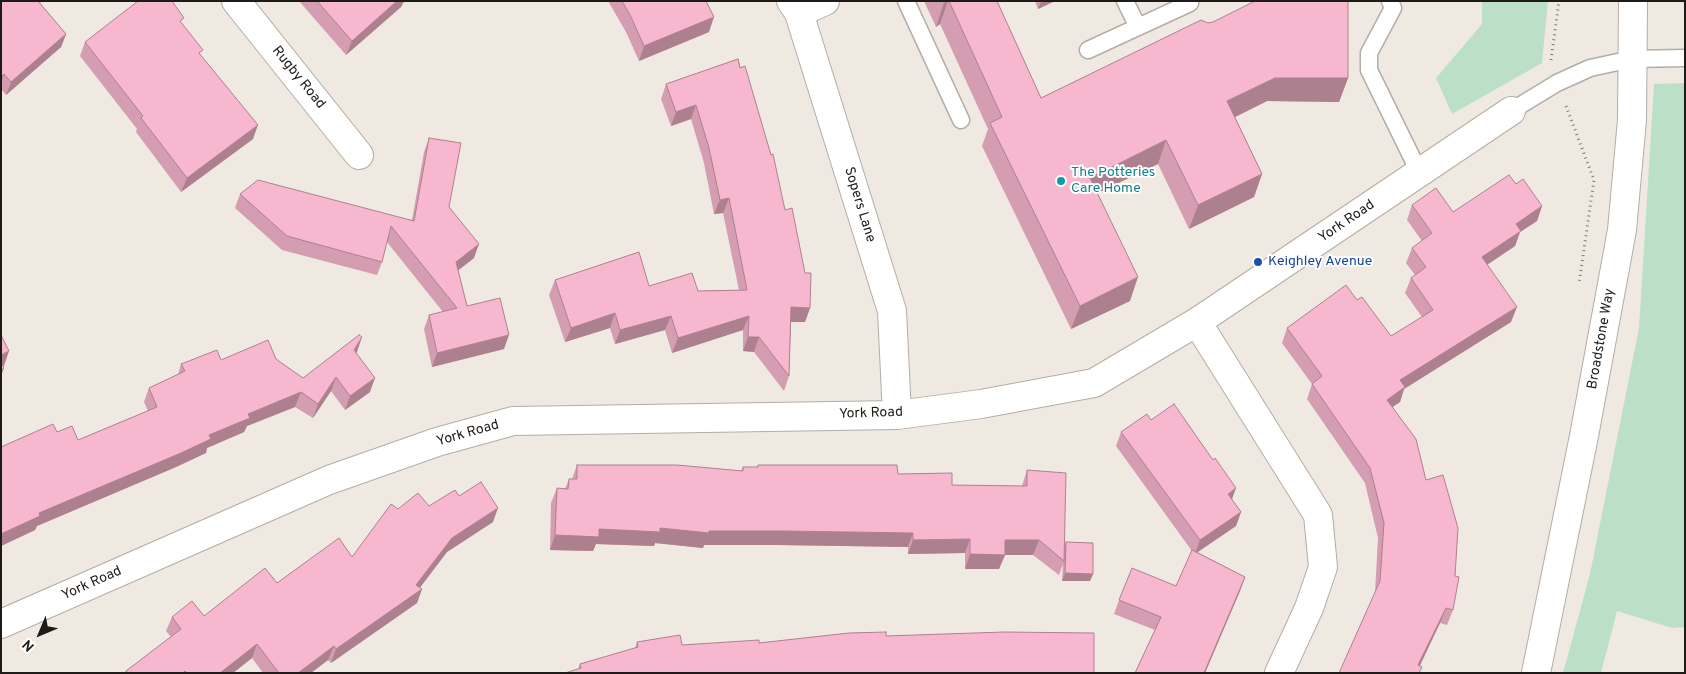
<!DOCTYPE html>
<html>
<head>
<meta charset="utf-8">
<style>
	body { margin:0 }
	#map { position:relative; width:1686px; height:674px; overflow:hidden; background:#f0e9e2; font-family:Overpass,sans-serif }
	canvas { display:block }
	.frame { position:absolute; inset:0; border:2px solid #1d1a18; pointer-events:none }
	.north { position:absolute; left:15px; top:609px; width:50px; height:50px; -webkit-text-stroke:4px #fff; paint-order:stroke; rotate:225deg; font-size:14px; font-weight:700; line-height:20px; text-align:center; color:#1d1a18 }
	.north::after { content:''; display:block; margin:auto; width:18px; height:22px; background:#1d1a18; clip-path:polygon(50% 0,100% 100%,50% 72%,0 100%) }
</style>
</head>
<body>
<div id="map">
<canvas width="1686" height="674"></canvas>
<div class="frame"></div>
<div class="north">N</div>
</div>
<script>
const context = document.querySelector('canvas').getContext('2d');
context.lineJoin = 'round';
function fillPath(path, color) {
  context.fillStyle = color;
  context.fill(path, 'evenodd');
}
function poly(rows) {
  const path = new Path2D();
  for (const r of rows) {
    path.moveTo(r[0], r[1]);
    for (let i = 2; i < r.length; i += 2) path.lineTo(r[i], r[i + 1]);
  }
  return path;
}
function strokePath(path, color, width, dash) {
  context.strokeStyle = color;
  context.lineWidth = width;
  context.lineCap = dash ? 'butt' : 'round';
  context.setLineDash(dash || []);
  context.stroke(path);
}
function drawText(font, color, halo, rows, align = 'center') {
  context.font = font + ' Overpass,sans-serif';
  context.lineWidth = 4;
  context.setLineDash([]);
  context.textBaseline = 'middle';
  context.strokeStyle = halo;
  context.fillStyle = color;
  for (const [text, x, y, turn = 0] of rows) {
    context.save();
    context.translate(x, y);
    context.rotate((+turn || 0) * Math.PI / 180);
    context.textAlign = isNaN(turn) ? turn : align;
    if (halo) context.strokeText(text, 0, 0);
    context.fillText(text, 0, 0);
    context.restore();
  }
}
fillPath(poly([
	[1482,1,1548,1,1542,63,1452,114,1436,78,1482,24],
	[1685,83,1685,627,1672,628,1617,611,1601,673,1563,673,1590,574,1639,328,1654,84]
]), '#bce0c7');
const service = poly([
	[906,1,961,120],
	[1125,1,1138,27],
	[1390,1,1393,8,1369,53,1369,70,1420,174],
	[1088,50,1190,3],
	[1511,111,1557,83,1590,68,1632,59,1685,58]
]);
const minor = poly([
	[236,1,359,155],
	[791,1,799,13,892,311,897,415],
	[799,13,825,1],
	[1197,322,1318,515,1323,567,1309,608,1279,673],
	[1,624,329,480,437,442,513,421,897,415,981,404,1094,383,1197,322,1511,111]
]);
const tertiary = poly([
	[1536,673,1584,436,1622,230,1632,120,1633,1]
]);
strokePath(service, '#b4ada6', 19);
strokePath(minor, '#b4ada6', 30);
strokePath(tertiary, '#b4ada6', 30);
strokePath(poly([
	[1551,60,1559,1],
	[1566,106,1594,180,1579,284]
]), '#7e7975', 3, [1, 4]);
strokePath(service, '#fff', 16);
strokePath(minor, '#fff', 28);
strokePath(tertiary, '#fff', 28);
fillPath(poly([
	[1,1,42,1,40,3,66,34,61,47,6,95,1,89],
	[299,1,404,1,401,7,346,55],
	[608,1,706,1,709,32,639,61,626,32],
	[924,1,997,1,1041,98,1208,23,1348,78,1339,102,1267,101,1235,117,1262,174,1254,197,1189,229,1158,164,1097,193,1130,301,1071,329,982,146,988,129,940,24,936,27],
	[1035,1,1055,1,1038,9],
	[182,24,201,56,253,139,181,192,136,132,137,129,80,56,85,42],
	[738,59,785,210,810,308,805,322,791,322,789,376,784,391,754,352,743,351,743,330,672,353,665,330,615,344,610,328,565,342,549,295,555,280,649,286,698,291,739,290,723,213,714,214,704,163,691,119,671,126,661,99,666,84],
	[429,138,449,207,474,258,458,270,467,306,504,349,432,367,424,329,429,315,443,312,387,242,382,262,377,275,282,250,235,208,240,194,412,220,424,152],
	[1516,184,1542,206,1537,221,1520,232,1515,246,1487,265,1511,322,1404,389,1400,402,1392,407,1453,610,1447,625,1440,623,1420,666,1420,673,1375,593,1378,538,1365,483,1307,399,1312,384,1282,343,1287,328,1357,300,1391,336,1422,317,1405,293,1411,278,1415,275,1406,263,1412,248,1422,241,1407,220,1412,205,1453,212],
	[357,352,356,353,370,392,345,410,331,391,313,418,295,407,247,426,244,432,207,448,206,453,176,467,37,526,35,530,1,546,1,447,57,432,78,440,148,411,144,402,149,388,178,375,181,364,221,360,276,359,303,378],
	[1151,420,1232,499,1241,512,1236,526,1197,552,1245,577,1240,591,1205,673,1135,673,1155,630,1114,614,1119,600,1176,586,1192,551,1116,446,1121,432],
	[577,465,741,471,743,467,757,467,758,465,898,474,952,485,1022,486,1027,470,1064,546,1066,542,1093,574,1090,581,1062,581,1063,564,1059,575,1033,555,1005,555,999,569,965,569,965,553,908,554,908,547,778,545,704,545,703,548,655,543,654,546,596,544,593,551,550,550,551,503,557,488,565,489,569,479,572,479],
	[459,496,493,522,447,552,420,588,422,589,417,603,331,663,328,660,311,673,263,673,252,658,233,673,125,673,126,671,171,637,166,631,172,617,204,616,277,583,352,557,398,509,429,506],
	[886,636,578,669,580,664,635,648,637,642,682,645,759,643]
]), '#d49db1');
fillPath(poly([
	[397,1,404,1,401,7,346,55,352,41],
	[948,1,940,24,936,27,944,3],
	[1041,1,1055,1,1038,9],
	[714,17,709,32,639,61,644,46],
	[66,34,61,47,6,95,11,82],
	[4,74,1,83,1,77],
	[1275,78,1348,78,1339,102,1267,101,1219,125,1227,101],
	[696,105,691,119,671,126,676,112],
	[258,125,253,139,181,192,187,178],
	[1166,140,1158,164,1081,201,1090,178],
	[1262,174,1254,197,1189,229,1198,205],
	[729,198,723,213,714,214,720,200],
	[1542,206,1537,221,1520,232,1515,246,1476,272,1482,257,1516,224],
	[479,244,474,258,451,276,456,262],
	[1138,277,1130,301,1071,329,1080,306],
	[791,307,810,308,805,322,786,322],
	[1517,307,1511,322,1404,389,1400,402,1381,415,1387,400,1400,380],
	[615,313,610,328,565,342,571,328],
	[671,316,665,330,615,344,620,330],
	[749,316,743,330,672,353,678,338],
	[509,335,504,349,432,367,437,353],
	[362,337,357,352,349,364,354,350],
	[748,337,759,337,754,352,743,351],
	[9,351,4,366,1,367,1,355],
	[4,368,1,376,1,370],
	[336,377,331,391,313,418,318,404],
	[375,378,370,392,345,410,350,396],
	[301,392,295,407,247,426,244,432,207,448,206,453,176,467,37,526,35,530,1,546,1,534,39,513,209,435,248,414],
	[1236,488,1231,502,1228,494],
	[498,508,493,522,447,552,414,595,422,589,417,603,331,663,336,649,416,585,452,538],
	[1241,512,1236,526,1195,554,1200,540],
	[660,528,709,531,784,531,913,533,908,547,778,545,704,545,703,548,655,543,654,546,596,544,593,551,550,550,555,535,599,529],
	[970,539,965,553,908,554,913,540],
	[1005,540,1039,540,1033,555,1005,555,999,569,965,569,970,554],
	[1065,573,1093,574,1090,581,1062,581],
	[1245,577,1240,591,1205,673,1204,673],
	[1446,608,1440,623,1416,673,1418,665],
	[257,644,252,658,233,673,220,673],
	[334,646,328,660,311,673,298,673]
]), '#ad8090');
const building = poly([
	[1,1,38,1,66,34,11,82,4,74,1,77,1,1],
	[138,1,172,1,184,18,180,21,203,50,199,53,258,125,187,178,141,118,143,116,85,42,138,1],
	[317,1,397,1,352,41,317,1],
	[622,1,706,1,714,17,644,46,631,17,622,1],
	[949,1,997,1,1041,98,1201,20,1208,23,1213,22,1255,1,1348,1,1348,78,1275,78,1227,101,1262,174,1198,205,1166,140,1090,178,1138,277,1080,306,990,123,1002,117,949,1],
	[738,59,740,68,745,66,771,155,773,154,785,210,792,208,805,273,811,273,810,308,791,307,789,376,759,337,748,337,749,316,678,338,671,316,620,330,615,313,571,328,555,280,639,252,649,286,692,273,698,291,747,290,729,198,720,200,709,148,696,105,676,112,666,84,738,59],
	[429,138,461,143,449,207,479,244,456,262,467,306,500,298,509,335,437,353,429,315,457,308,391,226,382,262,287,236,240,194,258,180,414,221,429,138],
	[1509,175,1516,184,1523,179,1542,206,1516,224,1521,231,1482,257,1517,307,1400,380,1405,387,1387,400,1416,439,1426,480,1443,475,1458,528,1455,576,1459,577,1453,610,1446,608,1418,665,1422,667,1419,673,1339,673,1380,581,1384,523,1370,468,1312,384,1322,376,1287,328,1346,285,1357,300,1362,297,1391,336,1433,310,1411,278,1426,267,1412,248,1432,233,1412,205,1436,188,1453,212,1509,175],
	[1,335,9,351,1,355,1,335],
	[359,335,362,337,354,350,375,378,350,396,336,377,318,404,301,392,248,414,250,418,209,435,211,439,181,453,39,513,40,516,1,534,1,447,53,424,57,432,72,426,78,440,157,407,149,388,185,371,181,364,217,350,221,360,268,340,276,359,303,378,359,335],
	[1,363,4,368,1,370,1,363],
	[1174,404,1213,460,1215,458,1236,488,1228,494,1241,512,1200,540,1121,432,1147,414,1151,420,1174,404],
	[577,465,677,465,743,471,743,467,758,467,758,465,897,465,898,474,952,473,952,485,1027,486,1027,470,1066,473,1064,561,1039,540,1005,540,1005,555,970,554,970,539,913,540,913,533,784,531,709,531,709,533,660,528,660,532,599,529,599,537,555,535,557,488,568,489,569,479,577,479,577,465],
	[481,482,498,508,452,538,416,585,422,589,336,649,334,646,298,673,279,673,257,644,220,673,187,673,185,671,183,673,127,673,126,671,181,629,172,617,192,601,204,616,265,568,277,583,339,538,352,557,391,504,398,509,418,493,429,506,455,490,459,496,481,482],
	[1066,542,1093,543,1093,574,1065,573,1066,542],
	[1192,550,1245,577,1204,673,1135,673,1161,617,1119,600,1132,568,1176,586,1192,550],
	[886,632,886,636,1004,632,1094,633,1094,673,565,673,581,668,580,664,638,647,637,642,680,635,682,645,759,640,759,643,849,633,886,632]
]);
fillPath(building, '#f7b7ce');
strokePath(building, '#ad8090', 1);
for (const [x, y, r, color] of [
	[1061,181,5,"#0f9aa8"],
	[1258,262,5,"#1a4fb4"]
]) {
  const dot = new Path2D();
  dot.arc(x, y, r, 0, 2 * Math.PI);
  context.fillStyle = color;
  context.fill(dot);
  strokePath(dot, '#fff', 2);
}
drawText('14px', '#1d1a18', '#fff', [
	["Rugby Road",298,78,51],
	["Sopers Lane",859,205,73],
	["York Road",1347,222,-34],
	["Broadstone Way",1602,339,-80],
	["York Road",871,414,-2],
	["York Road",468,434,-16],
	["York Road",92,584,-24]
]);
drawText('14px', '#0d838f', '#fff', [
	["The Potteries",1071,173],
	["Care Home",1071,189]
], 'left');
drawText('14px', '#164399', '#fff', [
	["Keighley Avenue",1268,262]
], 'left');
</script>
</body>
</html>
